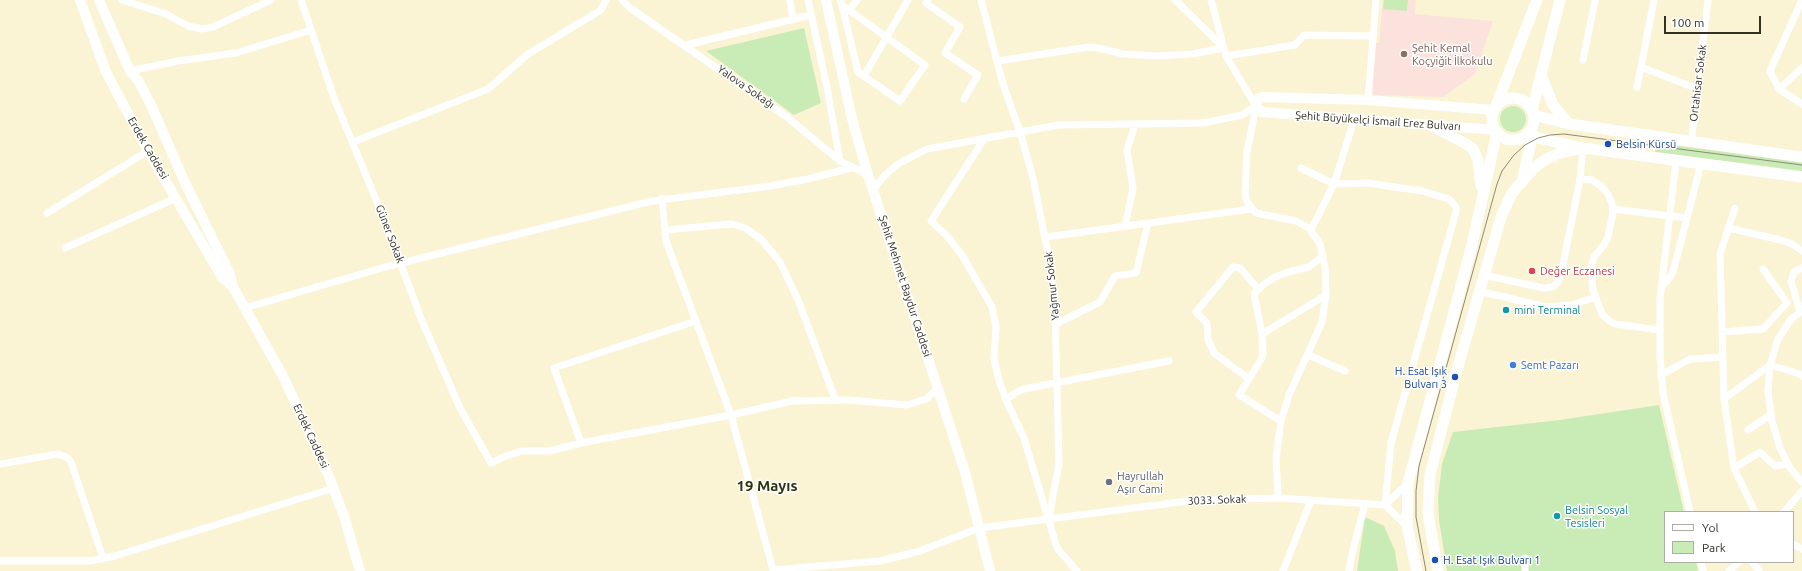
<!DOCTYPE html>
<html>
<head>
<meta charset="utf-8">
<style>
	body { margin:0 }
	#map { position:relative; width:1802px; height:571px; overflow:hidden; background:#faf4d4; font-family:Ubuntu,sans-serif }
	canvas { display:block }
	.legend { position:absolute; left:1664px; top:511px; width:130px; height:52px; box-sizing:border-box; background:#fff; border:1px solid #adaca7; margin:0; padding:5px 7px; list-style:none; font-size:12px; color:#322f23 }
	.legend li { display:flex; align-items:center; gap:8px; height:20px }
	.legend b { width:20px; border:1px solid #adaca7 }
	.scale { position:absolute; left:1664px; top:16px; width:97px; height:18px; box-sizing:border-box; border:2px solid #322f23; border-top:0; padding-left:5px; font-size:12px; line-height:14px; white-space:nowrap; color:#322f23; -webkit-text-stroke:3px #fff; paint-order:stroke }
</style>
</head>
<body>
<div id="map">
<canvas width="1802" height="571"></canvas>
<ul class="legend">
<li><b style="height:5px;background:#fff"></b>Yol</li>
<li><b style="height:11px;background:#c9ebb6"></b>Park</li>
</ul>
<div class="scale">100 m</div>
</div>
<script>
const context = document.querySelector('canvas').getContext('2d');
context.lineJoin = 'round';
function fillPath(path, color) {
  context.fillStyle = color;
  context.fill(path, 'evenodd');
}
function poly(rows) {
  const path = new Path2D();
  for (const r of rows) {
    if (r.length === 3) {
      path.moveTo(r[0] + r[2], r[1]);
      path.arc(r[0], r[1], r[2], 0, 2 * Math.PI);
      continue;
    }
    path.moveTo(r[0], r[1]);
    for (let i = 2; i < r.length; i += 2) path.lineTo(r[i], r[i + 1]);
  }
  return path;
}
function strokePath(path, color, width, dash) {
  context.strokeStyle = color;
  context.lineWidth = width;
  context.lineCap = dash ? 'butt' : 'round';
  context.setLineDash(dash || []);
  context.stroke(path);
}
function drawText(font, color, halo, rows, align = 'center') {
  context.font = font + ' Ubuntu,sans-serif';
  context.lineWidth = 3;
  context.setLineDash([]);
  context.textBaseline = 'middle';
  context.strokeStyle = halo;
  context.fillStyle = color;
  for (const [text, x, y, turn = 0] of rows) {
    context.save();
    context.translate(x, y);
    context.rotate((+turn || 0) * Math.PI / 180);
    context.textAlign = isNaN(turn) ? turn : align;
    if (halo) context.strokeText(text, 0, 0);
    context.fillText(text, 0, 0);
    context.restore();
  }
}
fillPath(poly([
	[1383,0,1416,0,1415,14,1493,21,1475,74,1443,97,1373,95,1372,88,1374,43,1379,43]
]), '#fce2dc');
fillPath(poly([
	[1384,0,1408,0,1407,11,1383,9],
	[804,28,821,103,794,115,706,51],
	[1513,119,13],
	[1656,143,1802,162,1802,171,1655,152],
	[1659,405,1684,512,1665,512,1665,562,1696,562,1698,571,1447,571,1439,520,1438,498,1442,464,1453,432,1560,420],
	[1365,517,1384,526,1395,551,1398,571,1357,571]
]), '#c9ebb6');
strokePath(poly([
	[122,0,166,14,188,26,202,29,213,27,271,0],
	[301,0,334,98,384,219,422,321,460,408,491,463,506,456,522,451,550,451,581,443,731,415,792,401,848,400,907,405,926,399,938,388],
	[622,0,630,8,787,117,840,161,868,175],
	[790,0,793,20],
	[808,0,827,87,840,161],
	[840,0,842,5,858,72,900,101,925,65,842,5],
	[928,0,926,3,960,27,945,53,978,75,964,99],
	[981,0,1003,84,1020,132,1033,178,1051,268,1055,309,1059,464,1049,517],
	[1175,0,1223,47],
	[1211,0,1226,56,1256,106,1247,152,1245,194,1247,202,1256,213,1296,221,1309,228,1320,244,1325,267,1326,295,1322,322,1289,395,1281,421,1276,459,1278,498],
	[1802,0,1770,71,1779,89,1802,104],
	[849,10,857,0],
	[686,45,811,15],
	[1226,56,1295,45,1304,35,1372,36],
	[1583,60,1595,0],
	[997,61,1089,47,1098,48,1124,54,1158,56,1192,54,1224,48],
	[1641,67,1698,89],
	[130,71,178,61,236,53,311,30],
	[864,76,908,0],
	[1637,87,1654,0],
	[1779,89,1802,68],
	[1368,100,1376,0],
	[984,139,931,221,948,237,962,255,992,307,996,327,994,359,999,380,1006,400,1024,438,1057,548,1077,571],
	[353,142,488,89,528,54,601,10,606,0],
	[1691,142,1708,0],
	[1676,161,1660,299,1660,356,1663,393,1690,512],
	[1580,179,1592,180,1601,186,1608,194,1612,204,1613,213,1608,237,1604,245,1594,257,1591,267,1593,290,1602,314,1608,320,1615,324,1659,330],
	[873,190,884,176,898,164,927,149,1058,125,1203,123,1242,115,1256,106],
	[662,198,666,241,731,415,773,570,880,561,920,551,979,528,1195,500,1278,498,1385,505,1391,443,1456,212,1456,207,1449,199,1422,191,1368,183,1334,184,1301,168],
	[1735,208,1720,254,1724,399,1734,468,1755,512],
	[1613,209,1686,218],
	[47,213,148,151],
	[1125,226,1133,189,1127,150,1135,125],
	[1728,228,1781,240,1792,244,1802,251],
	[665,230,732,224,745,228,761,239,780,262,799,302,835,399],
	[1311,230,1334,184,1354,120],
	[1046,237,1251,209],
	[65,248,176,198],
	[1483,275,1544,288,1552,287,1558,282,1561,275,1580,179,1583,148],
	[1662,286,1668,280,1673,272,1701,164],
	[1479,291,1546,307,1572,305,1595,297],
	[245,308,385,267,652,201,771,186,808,179,851,168],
	[1802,311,1791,319,1778,339,1770,365,1768,391,1772,421,1780,448,1790,468,1802,482],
	[1800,312,1791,281,1794,272,1802,268],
	[1056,324,1100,302,1115,276,1136,273,1148,223],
	[1723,332,1763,329,1787,303,1763,269],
	[1262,334,1326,295],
	[1308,355,1345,371],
	[1661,375,1690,359,1723,357],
	[1249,379,1214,353,1208,339,1207,323,1196,312,1233,267,1240,268,1258,289],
	[1724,399,1770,365,1800,374,1802,376],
	[1006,400,1015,393,1024,389,1169,361],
	[1281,421,1239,395,1263,356,1262,334,1254,294,1263,285,1273,278,1285,273,1309,267,1323,256],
	[1748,430,1770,415],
	[581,443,554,368,696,321],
	[0,464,58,454,68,458,71,462,103,558],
	[1734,468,1760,452,1775,466,1788,464],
	[1784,512,1802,491],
	[1407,526,1385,505,1408,483],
	[1793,544,1802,549],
	[1525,558,1525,571],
	[0,561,90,561,115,556,334,488],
	[1701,562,1703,571],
	[1752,562,1759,571],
	[1283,571,1311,500],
	[1349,571,1352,554,1365,504],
	[1729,571,1739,562]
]), '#fff', 7);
strokePath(poly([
	[80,0,106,72,148,151,222,277,233,287],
	[99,0,130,71,138,80,151,105,186,185,230,274,233,287,283,376,328,474,344,516,360,571],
	[826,0,852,119,868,175,965,472,990,571],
	[1493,110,1368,100,1263,97,1259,98,1256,104,1257,108,1262,112,1495,130]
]), '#fff', 10);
strokePath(poly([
	[1542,77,1553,105,1569,124],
	[1513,119,21],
	[1496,106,1537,0],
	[1532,110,1560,0],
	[1534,115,1569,124,1802,157],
	[1430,125,1468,145,1473,149,1478,160,1481,186],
	[1529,132,1538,138,1583,148,1802,177],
	[1523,178,1531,142,1527,134],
	[1417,571,1407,526,1408,483,1472,245,1497,132],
	[1438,571,1428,514,1430,475,1455,377,1501,217,1512,193,1534,168,1546,159,1560,153,1583,148]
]), '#fff', 11);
strokePath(poly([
	[1426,571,1416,517,1416,491,1419,466,1497,184,1502,171,1514,155,1525,145,1538,138,1550,135,1564,134,1802,165]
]), '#8e8a74', 1);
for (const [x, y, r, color] of [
	[1404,54,4,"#8d6e63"],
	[1608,144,4,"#1a4fb4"],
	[1532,271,4,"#e0444e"],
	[1506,310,4,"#0f9aa8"],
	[1513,365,4,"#3f7fe0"],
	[1455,377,4,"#1a4fb4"],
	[1109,482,4,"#6b7280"],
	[1557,516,4,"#0f9aa8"],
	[1435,560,4,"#1a4fb4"]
]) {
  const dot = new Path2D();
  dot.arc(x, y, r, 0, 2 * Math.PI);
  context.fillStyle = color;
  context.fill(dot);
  strokePath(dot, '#fff', 1.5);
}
drawText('11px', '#785e54', '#fff', [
	["Şehit Kemal",1412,48],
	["Koçyiğit İlkokulu",1412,61]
], 'left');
drawText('11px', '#322f23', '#fff', [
	["Ortahisar Sokak",1698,83,-83],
	["Yalova Sokağı",746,87,35],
	["Şehit Büyükelçi İsmail Erez Bulvarı",1378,121,4],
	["Erdek Caddesi",148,148,60],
	["Güner Sokak",390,234,69],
	["Şehit Mehmet Baydur Caddesi",905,286,72],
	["Yağmur Sokak",1052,286,-96],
	["Erdek Caddesi",311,436,65],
	["3033. Sokak",1217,500,-2]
]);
drawText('11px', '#164399', '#fff', [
	["Belsin Kürsü",1616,144],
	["H. Esat Işık",1447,371,"right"],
	["Bulvarı 3",1447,384,"right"],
	["H. Esat Işık Bulvarı 1",1443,560]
], 'left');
drawText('11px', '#be3a42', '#fff', [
	["Değer Eczanesi",1540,271]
], 'left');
drawText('11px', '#0d838f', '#fff', [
	["mini Terminal",1514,310],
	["Belsin Sosyal",1565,510],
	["Tesisleri",1565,523]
], 'left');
drawText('11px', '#366cbe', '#fff', [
	["Semt Pazarı",1521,365]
], 'left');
drawText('11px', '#5b616d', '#fff', [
	["Hayrullah",1117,476],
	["Aşır Cami",1117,489]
], 'left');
drawText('bold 15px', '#2b3510', '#fff', [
	["19 Mayıs",767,486]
]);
</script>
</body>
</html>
